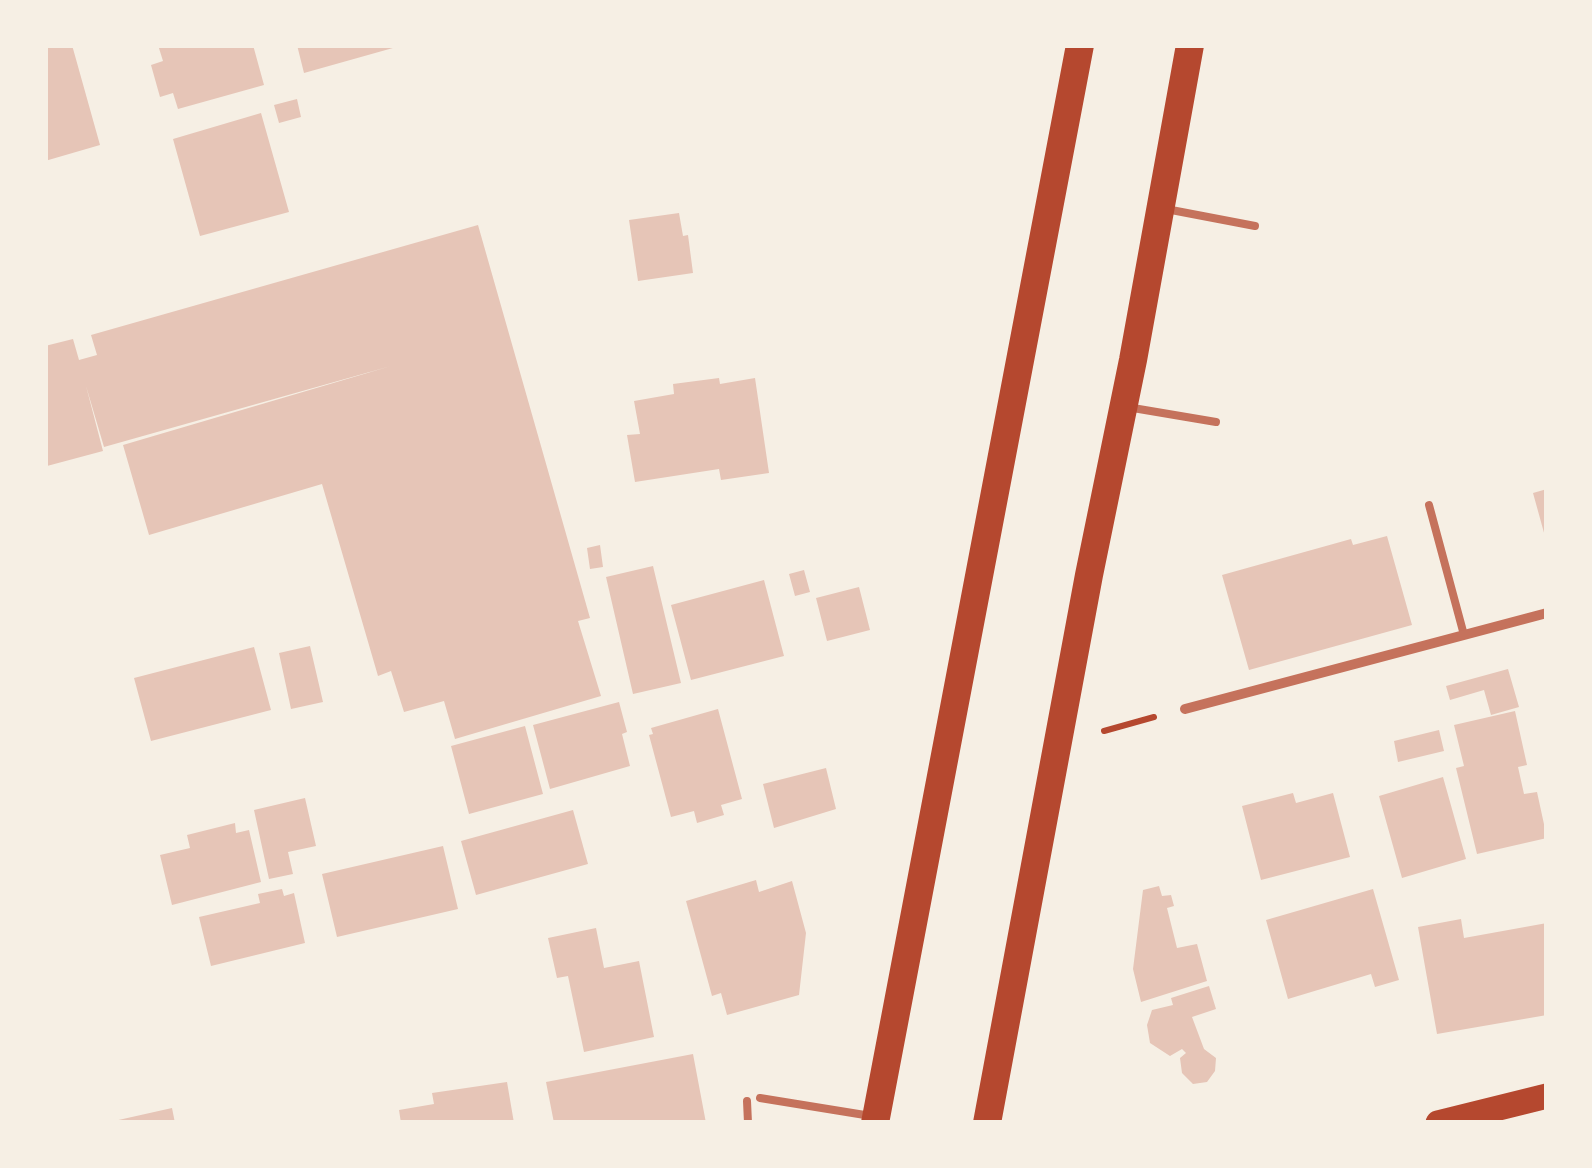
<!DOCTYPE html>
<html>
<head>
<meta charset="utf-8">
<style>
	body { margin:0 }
	#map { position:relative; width:1592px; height:1168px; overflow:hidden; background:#f6efe4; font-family:Raleway,sans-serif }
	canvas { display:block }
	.frame { position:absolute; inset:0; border:48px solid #f6efe4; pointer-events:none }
</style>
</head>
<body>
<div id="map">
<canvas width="1592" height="1168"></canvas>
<div class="frame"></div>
</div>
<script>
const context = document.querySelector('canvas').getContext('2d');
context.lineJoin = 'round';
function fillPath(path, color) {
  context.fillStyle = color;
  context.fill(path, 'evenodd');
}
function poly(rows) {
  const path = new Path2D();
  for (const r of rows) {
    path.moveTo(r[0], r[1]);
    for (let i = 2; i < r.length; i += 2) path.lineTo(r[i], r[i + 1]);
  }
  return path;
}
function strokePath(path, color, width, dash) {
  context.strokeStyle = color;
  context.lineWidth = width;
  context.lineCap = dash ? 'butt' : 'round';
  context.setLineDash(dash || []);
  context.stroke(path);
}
fillPath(poly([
	[45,45,72,45,100,145,45,161],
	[158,45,253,45,264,85,178,109,173,93,160,97,151,65,163,61],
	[297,45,400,45,400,46,304,73],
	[297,99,301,117,279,123,274,105],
	[261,113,289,212,200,236,173,139],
	[679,213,683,236,688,235,693,273,638,281,629,220],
	[478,225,590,618,578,621,601,696,455,739,444,701,404,712,391,671,378,676,322,484,149,535,123,445,391,366,104,447,86,386,103,451,47,466,45,346,73,339,79,360,97,355,91,335],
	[719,378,720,384,755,378,769,473,721,480,719,469,635,482,627,435,640,434,634,401,674,394,673,384],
	[1547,489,1547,540,1546,540,1533,493],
	[1387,536,1412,625,1249,670,1222,575,1351,539,1353,545],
	[600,545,603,567,590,569,587,548],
	[653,566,681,683,633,694,606,577],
	[804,570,810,592,795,596,789,574],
	[764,580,784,656,691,680,671,605],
	[859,587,870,630,827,641,816,598],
	[310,646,323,702,291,709,279,653],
	[254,647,271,710,151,741,134,678],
	[1508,669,1519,707,1491,715,1484,690,1450,700,1446,686],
	[619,702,627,732,622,734,630,766,550,789,533,725],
	[718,709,742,799,721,805,724,815,697,823,694,811,671,817,649,735,653,734,651,728],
	[1515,711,1527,765,1518,767,1524,794,1537,792,1547,838,1477,854,1456,768,1464,766,1454,725],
	[525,726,543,794,469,814,451,746],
	[1439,730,1444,751,1398,762,1394,741],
	[826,768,836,809,774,828,763,784],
	[1443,777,1466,859,1402,878,1379,796],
	[1293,793,1296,803,1333,793,1350,857,1261,880,1242,806],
	[305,798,316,846,288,852,293,874,269,879,254,810],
	[573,810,588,864,476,895,461,841],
	[235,823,236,833,249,830,261,882,172,905,160,855,190,848,187,835],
	[443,846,458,909,337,937,322,874],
	[756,880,759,892,792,881,806,933,799,995,727,1015,721,993,712,996,686,901],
	[1159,886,1162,896,1171,895,1174,906,1167,908,1177,948,1197,944,1207,981,1141,1002,1133,969,1143,890],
	[282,889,284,896,294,893,305,943,211,966,199,917,260,903,258,894],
	[1373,889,1399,980,1375,987,1371,974,1288,999,1266,920],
	[1461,919,1464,938,1547,923,1547,1015,1437,1034,1418,927],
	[596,928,604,968,639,961,654,1037,584,1052,568,976,557,978,548,938],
	[1209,986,1216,1009,1192,1017,1204,1049,1216,1058,1215,1071,1207,1082,1193,1084,1182,1073,1180,1058,1186,1053,1182,1049,1170,1056,1150,1043,1147,1025,1152,1010,1173,1005,1171,998],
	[693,1054,706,1123,554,1123,546,1082],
	[507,1082,514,1123,401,1123,399,1110,434,1104,432,1093],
	[172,1108,175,1123,114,1123,114,1121]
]), '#e6c5b7');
strokePath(poly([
	[1104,731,1154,717]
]), '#b5482f', 6);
strokePath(poly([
	[1166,209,1255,226],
	[1127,407,1216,422],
	[1429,505,1464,635],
	[760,1098,871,1116],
	[747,1101,748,1123]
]), '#c5725c', 8);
strokePath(poly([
	[1185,709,1547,613]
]), '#c5725c', 10);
strokePath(poly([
	[1438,1123,1547,1096]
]), '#b5482f', 25);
strokePath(poly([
	[875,1123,1080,45],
	[987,1123,1089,575,1133,360,1190,45]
]), '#b5482f', 28);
</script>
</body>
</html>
